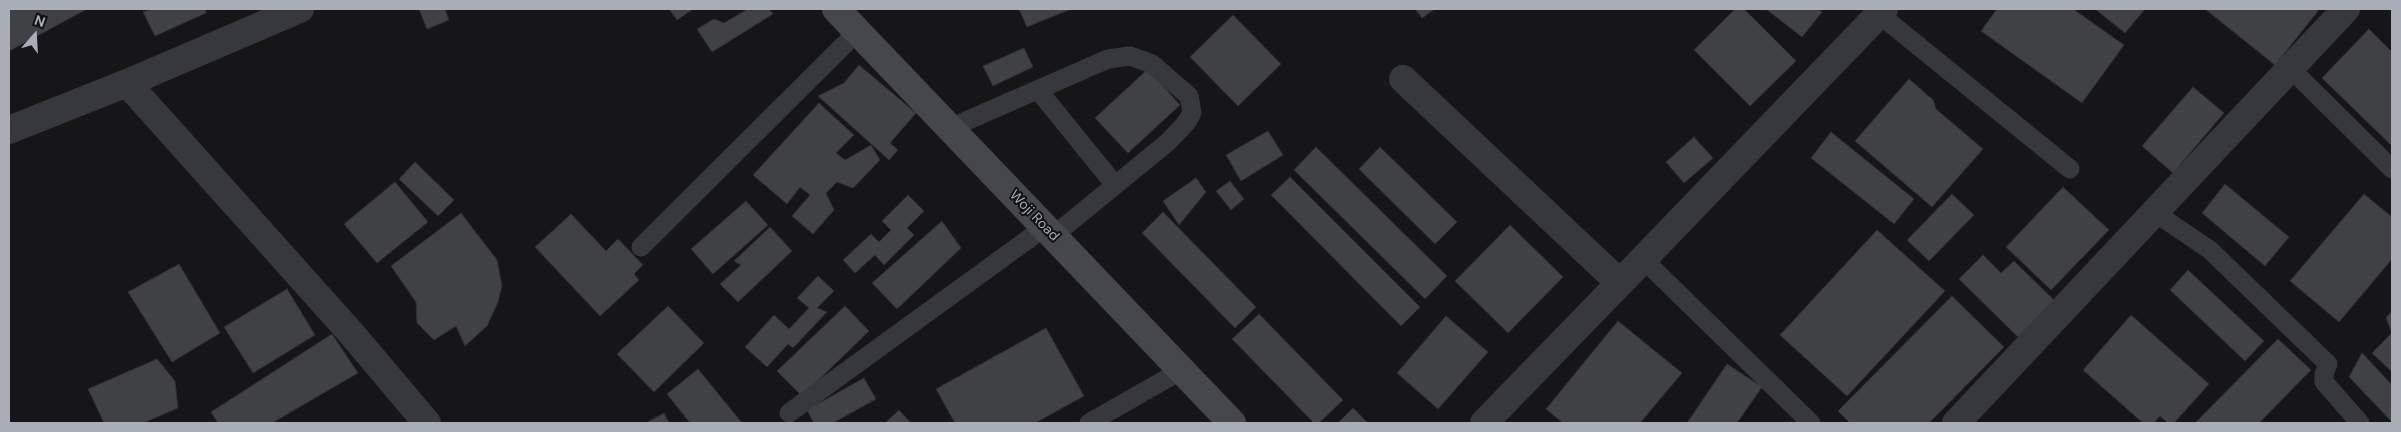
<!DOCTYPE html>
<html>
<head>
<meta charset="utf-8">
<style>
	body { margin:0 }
	#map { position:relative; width:2401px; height:432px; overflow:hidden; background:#161618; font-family:"DM Sans",sans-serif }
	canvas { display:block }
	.frame { position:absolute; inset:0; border:10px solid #a8adb8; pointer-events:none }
	.north { position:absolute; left:10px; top:10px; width:50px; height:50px; -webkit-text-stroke:4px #111113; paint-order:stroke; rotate:19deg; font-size:14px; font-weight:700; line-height:20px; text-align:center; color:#a8adb8 }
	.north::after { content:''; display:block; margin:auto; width:18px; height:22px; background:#a8adb8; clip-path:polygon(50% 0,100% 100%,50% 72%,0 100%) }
</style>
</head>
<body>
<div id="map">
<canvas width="2401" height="432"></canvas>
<div class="frame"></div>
<div class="north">N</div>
</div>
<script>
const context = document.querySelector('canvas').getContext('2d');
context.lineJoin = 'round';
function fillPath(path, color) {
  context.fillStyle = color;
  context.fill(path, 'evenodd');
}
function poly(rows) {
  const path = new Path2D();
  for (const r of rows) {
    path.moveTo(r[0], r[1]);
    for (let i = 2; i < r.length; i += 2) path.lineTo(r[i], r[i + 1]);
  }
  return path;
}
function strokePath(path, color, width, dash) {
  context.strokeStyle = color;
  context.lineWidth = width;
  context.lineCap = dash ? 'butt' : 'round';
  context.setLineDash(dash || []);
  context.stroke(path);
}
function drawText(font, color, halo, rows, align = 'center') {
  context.font = font + ' "DM Sans",sans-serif';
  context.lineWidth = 4;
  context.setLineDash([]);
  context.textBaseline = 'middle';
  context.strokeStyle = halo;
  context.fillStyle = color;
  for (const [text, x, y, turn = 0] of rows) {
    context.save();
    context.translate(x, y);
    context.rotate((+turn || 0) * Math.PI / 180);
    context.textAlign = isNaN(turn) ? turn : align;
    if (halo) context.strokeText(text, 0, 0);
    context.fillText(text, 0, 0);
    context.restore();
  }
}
const building = poly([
	[9,9,87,9,9,51,9,9],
	[152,9,205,9,206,13,155,36,143,12,152,9],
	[419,9,445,9,449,20,427,29,419,9],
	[669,9,693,9,677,20,669,9],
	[748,9,769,9,773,14,712,52,697,29,714,19,724,23,748,9],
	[1019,9,1071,9,1027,27,1019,9],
	[1415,9,1435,9,1422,18,1415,9],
	[1735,9,1744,9,1796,61,1750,106,1694,50,1735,9],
	[1766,9,1818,9,1822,12,1802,37,1766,9],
	[1997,9,2073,9,2124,45,2082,103,1981,31,1997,9],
	[2095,9,2145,9,2125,33,2095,9],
	[2205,9,2316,9,2318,11,2275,65,2205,9],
	[1233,15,1281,64,1238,106,1190,57,1233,15],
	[2369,29,2392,52,2392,146,2322,78,2369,29],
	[1024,48,1033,67,993,86,983,66,1024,48],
	[859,65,916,113,890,143,898,150,889,160,818,96,844,83,859,65],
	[1148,69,1180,105,1128,153,1095,118,1148,69],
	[1909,79,1933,100,1936,109,1983,149,1932,207,1855,141,1909,79],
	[2193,87,2224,113,2173,173,2142,146,2193,87],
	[819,103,854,135,836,153,845,160,871,145,880,160,853,188,837,182,826,193,834,210,813,234,792,216,810,195,800,187,787,204,753,175,819,103],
	[1268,131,1283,155,1241,181,1226,155,1268,131],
	[1831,132,1914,199,1894,224,1811,158,1831,132],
	[1694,137,1713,158,1684,183,1666,162,1694,137],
	[1316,147,1447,276,1425,299,1294,170,1316,147],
	[1380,147,1457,222,1435,244,1359,169,1380,147],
	[415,162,454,200,438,216,399,179,415,162],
	[1290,177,1420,307,1401,326,1271,195,1290,177],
	[1196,178,1206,192,1179,225,1163,201,1196,178],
	[1230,181,1244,199,1231,210,1216,191,1230,181],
	[395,182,428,222,377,263,344,224,395,182],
	[2225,184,2289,237,2265,266,2202,213,2225,184],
	[2063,187,2109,230,2051,290,2006,247,2063,187],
	[1952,194,1974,215,1929,261,1907,240,1952,194],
	[2364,194,2392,217,2392,259,2339,322,2290,281,2364,194],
	[908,195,924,211,907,228,914,235,884,265,875,255,855,273,843,260,871,234,879,242,891,230,882,221,908,195],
	[746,201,768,225,713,274,691,249,746,201],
	[1163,212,1256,307,1235,328,1142,233,1163,212],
	[461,213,497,260,502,286,498,302,487,326,465,346,456,326,434,340,417,323,416,302,391,266,461,213],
	[571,214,606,251,618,239,643,265,634,274,639,280,600,316,535,247,571,214],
	[942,221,961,248,897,309,872,283,942,221],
	[1510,225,1563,277,1508,333,1455,281,1510,225],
	[770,227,792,251,738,302,720,284,741,265,734,261,770,227],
	[1877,230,1945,291,1847,396,1780,335,1877,230],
	[1983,255,2001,273,2014,261,2058,304,2021,340,1959,279,1983,255],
	[179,264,220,333,172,362,128,292,179,264],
	[2188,270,2264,341,2245,361,2170,290,2188,270],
	[818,276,834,291,817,308,827,312,793,348,788,344,767,367,745,347,774,315,789,329,809,308,797,298,818,276],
	[287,289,315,335,253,373,224,327,287,289],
	[1952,296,2004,347,1929,423,1850,423,1838,411,1952,296],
	[668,306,704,343,654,392,617,354,668,306],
	[845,306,869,331,802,396,777,371,845,306],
	[2392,311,2392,372,2372,353,2392,333,2386,318,2392,311],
	[1259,314,1343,400,1319,423,1314,423,1232,339,1259,314],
	[2131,315,2209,384,2174,423,2168,423,2160,416,2154,423,2143,423,2083,370,2131,315],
	[1446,316,1488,352,1438,409,1397,373,1446,316],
	[1618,321,1682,373,1640,423,1563,423,1546,409,1618,321],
	[1046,328,1084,396,1035,423,955,423,936,389,1046,328],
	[332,334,358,373,272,423,218,423,211,412,332,334],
	[2278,339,2311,370,2259,423,2195,423,2278,339],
	[2362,353,2392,385,2392,422,2349,377,2362,353],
	[157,359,175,381,178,408,143,423,104,423,88,389,157,359],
	[1727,364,1762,387,1737,423,1687,423,1727,364],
	[698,369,742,423,690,423,667,394,698,369],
	[864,378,876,399,833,423,814,423,807,410,864,378],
	[1353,408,1368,423,1338,423,1353,408],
	[899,410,911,423,885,423,899,410],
	[664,413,669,423,646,423,664,413]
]);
fillPath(building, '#404145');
strokePath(building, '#303034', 1);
strokePath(poly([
	[1879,14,2070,169],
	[2290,68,2392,169],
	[1038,90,1115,185],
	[950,128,1108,59,1130,56,1152,64,1189,96,1192,113,1186,123,1168,142,1053,236],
	[2154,212,2210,250,2328,364,2324,374,2324,382,2360,423],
	[641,247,858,31],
	[1643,259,1811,423],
	[789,413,1045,227],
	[1089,423,1182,370]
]), '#37383d', 19);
strokePath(poly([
	[1403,79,1620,283,1484,423],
	[127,83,351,333,427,423],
	[9,130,127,83,300,9],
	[1620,283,1884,9],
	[1956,423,2346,9]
]), '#37383d', 28);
strokePath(poly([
	[836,9,1232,423]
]), '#45474d', 28);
drawText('14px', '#a8adb8', '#111113', [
	["Woji Road",1034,216,46]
]);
</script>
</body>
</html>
